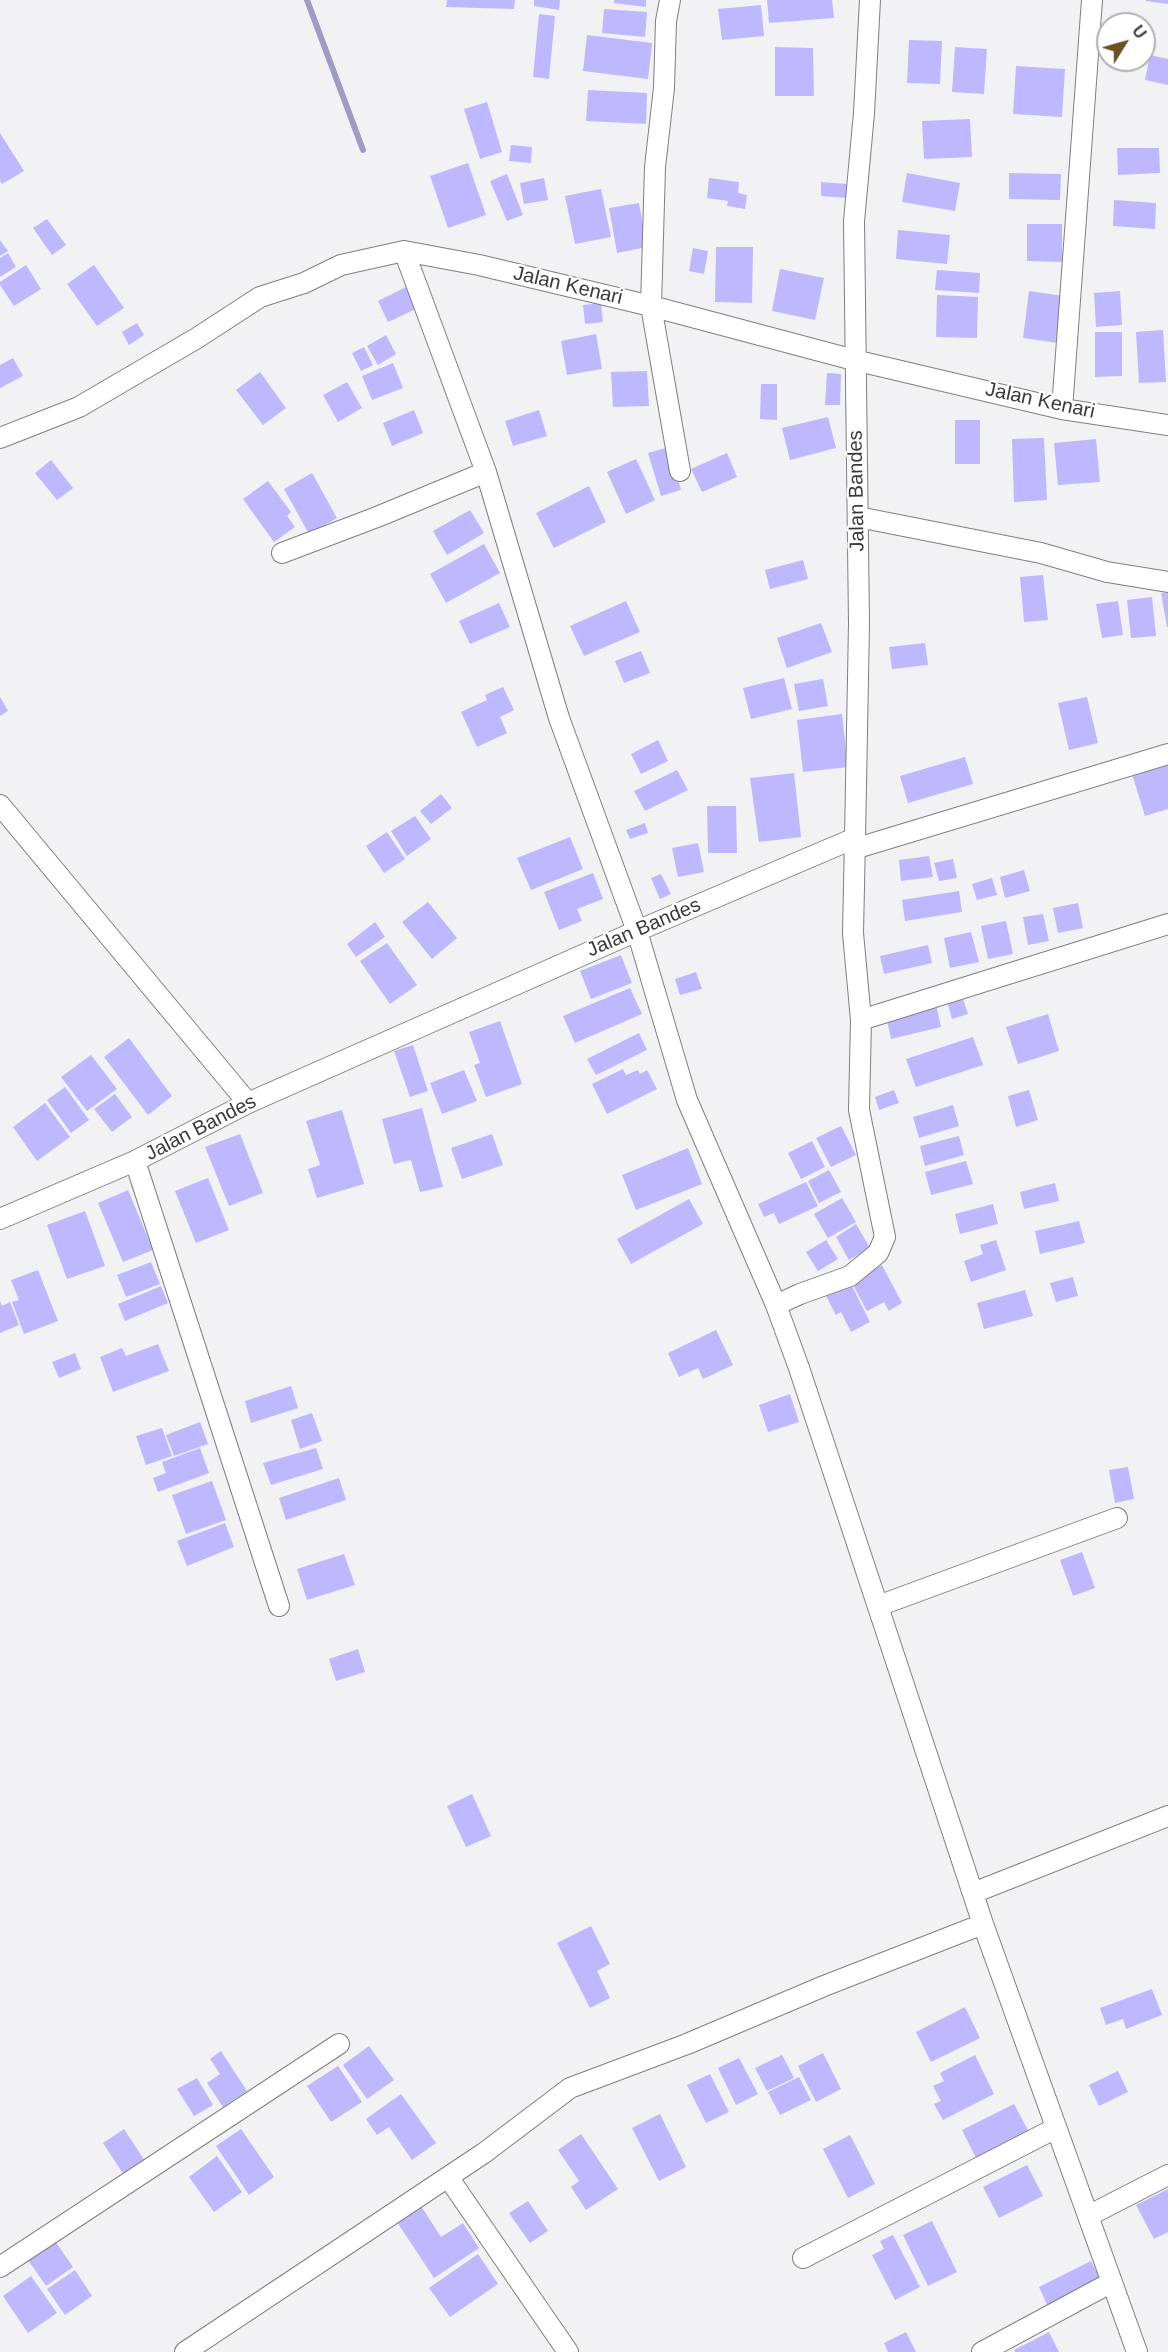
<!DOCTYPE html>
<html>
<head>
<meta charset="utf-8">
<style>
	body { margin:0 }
	#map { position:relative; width:1168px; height:2352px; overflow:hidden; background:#f2f2f5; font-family:Arial,sans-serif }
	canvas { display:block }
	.north { position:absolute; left:1096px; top:12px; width:60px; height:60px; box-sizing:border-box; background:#fff; border:2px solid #b0b0b1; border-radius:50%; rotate:53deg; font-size:16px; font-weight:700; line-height:24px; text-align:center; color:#3a3a3b }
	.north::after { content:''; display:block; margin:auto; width:21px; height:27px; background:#6c5123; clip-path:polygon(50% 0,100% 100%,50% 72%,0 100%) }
</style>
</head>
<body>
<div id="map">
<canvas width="1168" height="2352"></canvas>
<div class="north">U</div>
</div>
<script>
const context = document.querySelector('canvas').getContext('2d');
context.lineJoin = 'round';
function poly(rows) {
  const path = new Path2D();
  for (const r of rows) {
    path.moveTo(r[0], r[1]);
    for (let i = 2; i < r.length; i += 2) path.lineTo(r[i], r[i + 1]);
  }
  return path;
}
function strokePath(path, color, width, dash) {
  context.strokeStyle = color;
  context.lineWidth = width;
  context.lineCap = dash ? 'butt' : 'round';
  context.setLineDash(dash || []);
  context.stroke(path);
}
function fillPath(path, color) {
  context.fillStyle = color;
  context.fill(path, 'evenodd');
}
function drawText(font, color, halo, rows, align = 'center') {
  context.font = font + ' Arial,sans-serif';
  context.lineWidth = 4.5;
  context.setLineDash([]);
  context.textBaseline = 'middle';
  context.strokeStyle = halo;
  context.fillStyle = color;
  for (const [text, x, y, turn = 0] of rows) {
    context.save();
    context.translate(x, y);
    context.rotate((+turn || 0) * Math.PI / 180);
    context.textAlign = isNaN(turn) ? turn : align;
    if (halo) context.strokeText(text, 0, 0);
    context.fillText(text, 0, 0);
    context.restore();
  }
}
strokePath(poly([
	[307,0,363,150]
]), '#9f9cc4', 6);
fillPath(poly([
	[447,0,515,0,514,9,446,7],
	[534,0,560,0,559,10,534,6],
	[614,0,646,0,646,7,614,3],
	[767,0,832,0,834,18,769,23],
	[1146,0,1168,0,1168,4,1146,1],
	[761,5,764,36,722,40,718,9],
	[604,9,647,12,645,37,602,33],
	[539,14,555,16,549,79,533,77],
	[587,35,652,43,648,79,583,71],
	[909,40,942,41,940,84,907,83],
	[775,47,813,48,814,96,775,96],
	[955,47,987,49,984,94,952,92],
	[1150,55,1168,59,1168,85,1145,80],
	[1016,66,1065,69,1062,117,1013,114],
	[588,90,647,93,646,124,586,121],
	[487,102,502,152,480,159,464,109],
	[970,119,972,157,924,159,922,121],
	[0,133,24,171,2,184,0,181],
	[511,145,532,147,531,163,509,161],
	[1117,148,1159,148,1160,173,1118,175],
	[468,163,486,215,448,228,430,176],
	[907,173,960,183,955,211,902,202],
	[1009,173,1061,174,1060,200,1009,199],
	[507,174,523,215,507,221,490,181],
	[544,178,548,200,524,204,520,183],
	[709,178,739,182,738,193,747,195,745,209,727,206,728,201,707,198],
	[821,182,848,184,847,198,821,196],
	[601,189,611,237,575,244,565,196],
	[1114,200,1156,203,1155,229,1113,226],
	[639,203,647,247,617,253,609,208],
	[47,219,66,245,52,255,33,228],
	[1027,224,1062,224,1062,262,1027,261],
	[898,230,950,235,947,264,896,259],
	[0,240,8,251,0,256],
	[716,247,753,247,752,303,715,302],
	[693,248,708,251,704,274,689,271],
	[8,253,16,267,0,277,0,258],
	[26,265,41,289,14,306,0,285,0,282],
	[94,265,124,308,97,326,67,284],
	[780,269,824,278,815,320,772,311],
	[937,270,980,273,979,293,935,290],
	[410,285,420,307,388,322,378,301],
	[1029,291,1064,296,1058,343,1023,338],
	[1120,291,1122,325,1096,327,1094,293],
	[937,295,978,297,977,338,936,337],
	[601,303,603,322,585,324,583,305],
	[137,323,144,335,129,345,122,332],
	[1163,330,1166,382,1139,383,1136,332],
	[1095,332,1122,332,1122,376,1095,377],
	[596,334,602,369,567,375,561,341],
	[386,335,396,354,378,365,367,346],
	[364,347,373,365,361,371,352,353],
	[13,358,23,376,0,388,0,365],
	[393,363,403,388,372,400,362,376],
	[647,371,649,406,613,407,611,372],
	[260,372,286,408,263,425,236,390],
	[827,373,841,374,840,405,825,405],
	[347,382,362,408,338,422,323,395],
	[761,384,777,384,777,420,760,419],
	[414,410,423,433,392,446,383,423],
	[539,410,547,436,513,446,505,421],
	[828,417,836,448,790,460,782,428],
	[955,420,980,420,980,464,955,464],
	[1044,438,1047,500,1014,502,1012,439],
	[1096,439,1100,482,1058,485,1054,443],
	[669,447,681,490,661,496,648,453],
	[727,453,737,477,702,492,691,469],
	[636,459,655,500,626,514,607,472],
	[51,460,73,488,57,500,35,473],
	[312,473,337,518,309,534,284,489],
	[268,481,291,512,287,516,295,527,274,542,243,499],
	[589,486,606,522,554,548,536,513],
	[470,510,484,533,447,555,433,531],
	[484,544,500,573,446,603,430,574],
	[803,560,808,579,770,589,765,570],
	[1043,575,1048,620,1024,622,1020,577],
	[1168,592,1168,627,1167,627,1161,593],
	[1152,597,1156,636,1131,638,1127,600],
	[626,601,640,632,584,656,570,626],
	[1118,601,1123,635,1102,638,1096,604],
	[499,603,510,627,470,644,459,621],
	[821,623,832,652,787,668,777,638],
	[925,643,928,665,892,669,889,647],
	[641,651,650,673,624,683,615,661],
	[784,678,792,709,751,719,743,688],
	[823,679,828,706,799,711,794,684],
	[503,687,514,710,500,717,507,733,477,747,461,712,487,700,485,695],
	[0,697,8,711,0,716],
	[1087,697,1098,743,1069,750,1058,703],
	[842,714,848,767,803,772,797,720],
	[658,740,668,761,641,774,631,754],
	[965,757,973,784,908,803,900,776],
	[1168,763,1168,809,1145,816,1132,774],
	[677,770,688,790,645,811,634,791],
	[794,773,801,837,759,842,750,778],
	[441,794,452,808,431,824,420,811],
	[707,806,736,806,737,853,708,853],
	[415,816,431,839,407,856,391,831],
	[645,823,648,833,630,839,626,830],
	[387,832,405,859,384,873,366,846],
	[570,837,583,869,531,890,517,858],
	[698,843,704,872,678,877,672,848],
	[929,856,933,877,901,881,899,860],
	[953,859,957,878,939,881,934,863],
	[1024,870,1030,891,1005,898,1000,877],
	[593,873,603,899,577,909,582,921,559,930,544,892],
	[661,874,671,894,660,899,651,878],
	[992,878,997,895,977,900,972,884],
	[959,891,962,912,905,921,902,900],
	[428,902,457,938,432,959,402,922],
	[1078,903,1083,928,1058,933,1053,908],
	[1043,914,1049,941,1028,945,1023,917],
	[1006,921,1013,954,988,959,981,926],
	[375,922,385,937,356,957,347,944],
	[971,932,979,962,950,968,944,938],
	[387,943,417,985,390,1004,360,961],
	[928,945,932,963,884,974,880,956],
	[621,955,632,983,591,999,580,971],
	[696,972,702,989,680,995,675,979],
	[630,988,642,1014,575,1043,563,1016],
	[961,993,968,1014,952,1019,946,998],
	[936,1004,941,1027,891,1039,886,1015],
	[1048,1014,1059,1051,1018,1064,1006,1027],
	[500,1021,522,1084,486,1097,474,1065,480,1063,469,1032],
	[639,1033,647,1050,596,1075,587,1059],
	[973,1037,983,1065,916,1087,906,1059],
	[129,1038,172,1096,148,1115,104,1057],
	[413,1045,428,1091,410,1097,394,1051],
	[91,1055,117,1089,87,1111,61,1077],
	[623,1069,626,1075,638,1070,640,1074,647,1070,657,1089,607,1114,592,1084],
	[464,1070,477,1101,442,1114,430,1083],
	[65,1087,89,1120,71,1133,47,1100],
	[894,1090,899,1103,879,1110,875,1097],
	[1029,1090,1038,1120,1016,1127,1008,1096],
	[115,1094,132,1117,112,1132,94,1109],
	[45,1103,70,1137,37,1161,13,1127],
	[953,1105,959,1126,919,1138,913,1117],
	[422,1108,443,1187,420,1192,411,1160,394,1164,382,1119],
	[342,1110,364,1184,317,1198,308,1169,320,1165,306,1121],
	[841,1126,856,1155,831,1167,816,1138],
	[240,1134,263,1193,229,1206,205,1147],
	[492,1134,503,1165,462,1179,451,1148],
	[959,1136,964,1155,925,1166,920,1146],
	[812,1141,825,1167,801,1179,788,1153],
	[688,1148,702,1184,636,1210,622,1175],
	[966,1161,973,1184,931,1195,925,1172],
	[829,1170,841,1192,819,1203,808,1181],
	[208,1178,229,1230,196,1243,175,1191],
	[806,1182,818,1206,779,1224,774,1213,764,1217,758,1204],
	[1055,1183,1059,1201,1024,1209,1020,1192],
	[128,1190,153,1250,123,1262,98,1203],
	[842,1198,856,1222,828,1238,814,1214],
	[689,1199,703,1224,631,1264,617,1239],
	[993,1204,998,1224,960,1234,955,1214],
	[85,1211,105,1266,67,1279,47,1225],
	[1079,1221,1085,1243,1040,1254,1035,1231],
	[856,1224,870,1248,849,1260,836,1237],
	[826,1240,838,1259,818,1271,806,1252],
	[996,1240,1006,1270,971,1282,964,1261,983,1254,980,1245],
	[151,1262,160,1284,126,1297,117,1275],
	[882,1265,902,1303,889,1311,884,1302,867,1311,851,1281],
	[38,1270,58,1321,24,1334,12,1302,19,1300,11,1280],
	[1073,1277,1078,1296,1056,1302,1050,1283],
	[850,1282,870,1322,851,1332,841,1312,836,1315,825,1294],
	[161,1286,168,1303,125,1321,118,1304],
	[1025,1290,1033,1316,984,1329,977,1303],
	[0,1301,2,1306,10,1302,19,1325,0,1333],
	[716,1330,733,1365,703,1379,698,1368,679,1377,668,1353],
	[158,1344,169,1371,113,1392,100,1357,122,1348,126,1356],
	[75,1353,81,1369,59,1378,52,1362],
	[291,1386,298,1408,251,1423,245,1401],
	[790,1394,799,1422,768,1432,759,1405],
	[312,1413,322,1441,300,1449,291,1420],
	[200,1422,208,1444,174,1456,166,1435],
	[162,1428,172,1456,146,1465,136,1436],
	[200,1448,209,1473,158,1492,153,1478,166,1473,162,1462],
	[316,1448,323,1469,271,1485,263,1463],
	[1128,1467,1134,1499,1115,1503,1109,1470],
	[339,1478,346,1500,286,1520,279,1498],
	[212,1481,226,1520,186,1534,172,1495],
	[225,1523,234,1547,187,1566,177,1541],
	[1082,1552,1095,1588,1073,1596,1060,1560],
	[344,1554,355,1585,307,1600,297,1569],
	[358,1649,365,1672,336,1681,329,1659],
	[472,1794,491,1836,466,1847,447,1806],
	[591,1926,610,1964,597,1971,610,1998,590,2008,557,1943],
	[1152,1989,1162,2015,1126,2029,1123,2019,1106,2025,1100,2008],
	[965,2007,980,2038,931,2062,916,2032],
	[369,2046,394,2080,367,2099,343,2065],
	[221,2051,247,2091,223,2107,207,2083,220,2074,210,2059],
	[823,2053,841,2089,816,2102,798,2066],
	[782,2055,794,2078,767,2091,755,2068],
	[975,2055,994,2094,943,2120,934,2104,941,2101,933,2086,944,2081,940,2073],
	[739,2058,758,2094,736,2105,718,2068],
	[338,2066,362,2102,331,2122,307,2086],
	[1118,2071,1128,2092,1099,2106,1089,2085],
	[710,2074,729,2112,706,2123,687,2085],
	[799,2077,811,2100,780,2115,768,2092],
	[197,2078,213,2105,194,2116,177,2089],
	[401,2094,436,2143,412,2160,389,2127,377,2135,366,2119],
	[1014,2104,1031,2136,978,2162,962,2130],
	[660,2114,686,2167,659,2181,632,2128],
	[124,2129,145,2161,124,2175,103,2143],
	[241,2129,274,2177,249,2195,216,2146],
	[581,2134,618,2189,586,2210,571,2187,579,2181,558,2150],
	[850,2135,875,2184,848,2198,823,2149],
	[217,2156,242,2192,214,2212,189,2177],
	[1027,2165,1043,2196,999,2218,983,2187],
	[1168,2189,1168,2232,1154,2239,1136,2205],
	[528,2201,548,2231,530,2243,509,2213],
	[421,2206,441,2237,463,2223,479,2248,434,2278,397,2222],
	[932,2221,957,2272,928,2286,903,2235],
	[893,2235,920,2287,895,2300,872,2255,884,2249,880,2241],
	[55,2241,73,2267,46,2286,28,2260],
	[478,2254,498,2284,450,2317,429,2288],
	[1091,2261,1102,2282,1049,2309,1039,2287],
	[75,2270,92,2296,65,2315,47,2289],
	[31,2276,57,2313,28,2333,3,2296],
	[906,2332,916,2352,888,2352,884,2343],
	[1049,2332,1059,2352,1015,2352,1014,2350]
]), '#beb8fe');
const street = poly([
	[670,0,666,21,664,88,655,167,651,306,680,471],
	[404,251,486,472,559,718,637,931,687,1100,776,1305,799,1368,983,1924,1137,2352],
	[1062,409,1092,0],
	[0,438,79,407,197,338,260,297,304,283,341,265,404,251,479,265,651,306,854,360,1062,409,1168,425],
	[858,517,1041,553,1107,572,1168,582],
	[282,553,377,517,486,472],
	[0,805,248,1103],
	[854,849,1168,754],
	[861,1020,1168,924],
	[135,1161,279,1606],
	[0,1219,135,1161,248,1103,637,931,855,838,859,624,854,221,864,113,870,0],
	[776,1305,800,1294,850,1276,878,1253,885,1237,859,1110,861,1020,853,933,855,838],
	[878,1606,1117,1518],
	[973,1893,1168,1816],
	[448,2177,568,2352],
	[1088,2216,1168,2175],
	[803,2258,1056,2128],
	[0,2267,339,2044],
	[185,2352,484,2153,570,2088,687,2044,824,1986,983,1924],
	[982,2352,1112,2282]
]);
strokePath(street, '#7f7f82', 22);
strokePath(street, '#fff', 20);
drawText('20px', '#3a3a3b', '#fff', [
	["Jalan Kenari",568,286,13],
	["Jalan Kenari",1040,401,12],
	["Jalan Bandes",857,491,-91],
	["Jalan Bandes",644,928,-23],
	["Jalan Bandes",201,1128,-27]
]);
</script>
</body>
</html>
